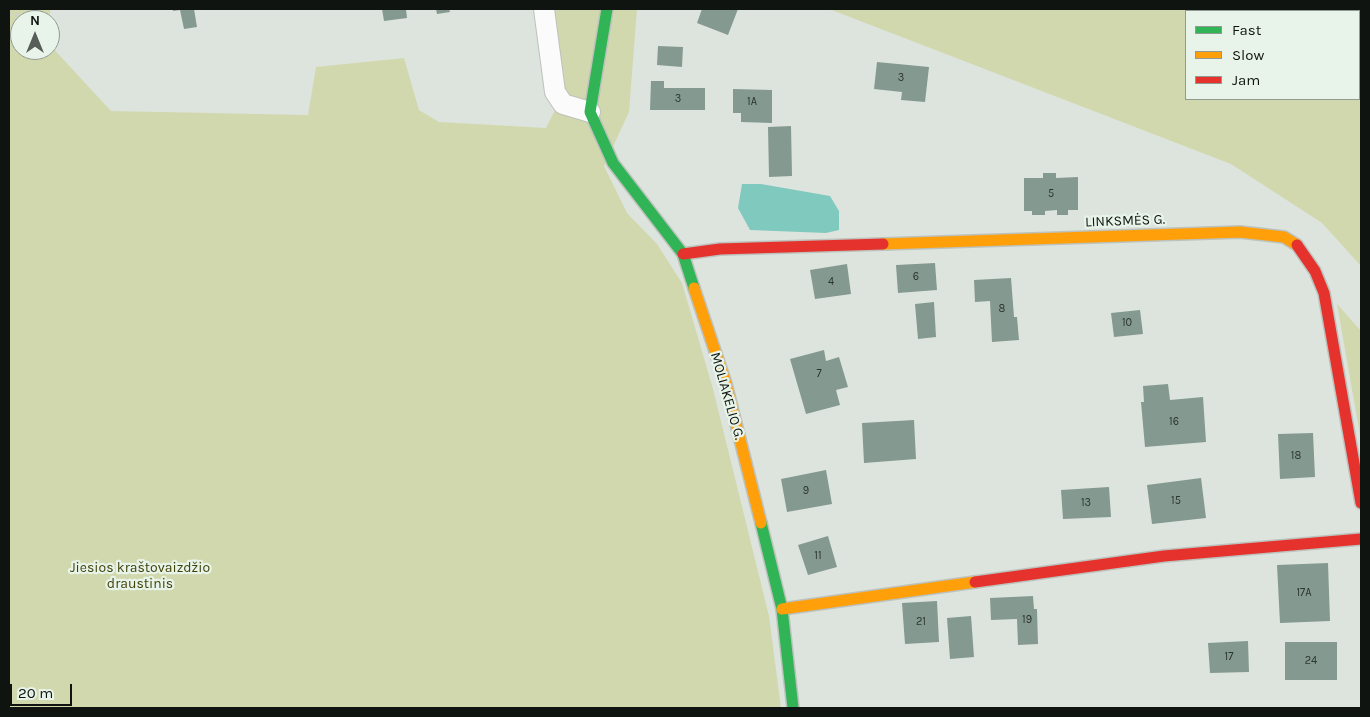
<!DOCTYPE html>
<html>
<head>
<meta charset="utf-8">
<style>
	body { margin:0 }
	#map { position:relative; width:1370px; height:717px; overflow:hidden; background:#dde4de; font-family:Karla,sans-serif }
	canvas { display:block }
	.frame { position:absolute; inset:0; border:10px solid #0f1410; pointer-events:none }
	.legend { position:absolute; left:1185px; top:10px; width:175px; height:90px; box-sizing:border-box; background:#e8f4e9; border:1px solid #919a92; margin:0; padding:6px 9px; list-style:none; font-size:15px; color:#0f1410 }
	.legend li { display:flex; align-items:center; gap:10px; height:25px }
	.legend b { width:25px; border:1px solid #919a92 }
	.north { position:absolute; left:10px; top:10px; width:50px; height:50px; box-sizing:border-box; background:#e8f4e9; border:1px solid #919a92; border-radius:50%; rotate:0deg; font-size:14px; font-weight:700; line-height:20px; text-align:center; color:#0f1410 }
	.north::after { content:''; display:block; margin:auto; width:18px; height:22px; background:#575d58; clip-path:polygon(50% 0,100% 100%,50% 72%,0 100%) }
	.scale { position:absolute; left:10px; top:684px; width:62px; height:22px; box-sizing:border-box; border:2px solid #0f1410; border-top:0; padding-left:6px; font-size:15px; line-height:18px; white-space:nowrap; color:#0f1410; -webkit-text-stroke:4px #e8f4e9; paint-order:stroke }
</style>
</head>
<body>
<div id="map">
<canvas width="1370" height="717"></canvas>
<div class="frame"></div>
<ul class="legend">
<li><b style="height:6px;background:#30b455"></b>Fast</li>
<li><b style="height:6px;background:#ff9f0a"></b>Slow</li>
<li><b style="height:6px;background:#e5322d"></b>Jam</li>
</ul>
<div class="north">N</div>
<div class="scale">20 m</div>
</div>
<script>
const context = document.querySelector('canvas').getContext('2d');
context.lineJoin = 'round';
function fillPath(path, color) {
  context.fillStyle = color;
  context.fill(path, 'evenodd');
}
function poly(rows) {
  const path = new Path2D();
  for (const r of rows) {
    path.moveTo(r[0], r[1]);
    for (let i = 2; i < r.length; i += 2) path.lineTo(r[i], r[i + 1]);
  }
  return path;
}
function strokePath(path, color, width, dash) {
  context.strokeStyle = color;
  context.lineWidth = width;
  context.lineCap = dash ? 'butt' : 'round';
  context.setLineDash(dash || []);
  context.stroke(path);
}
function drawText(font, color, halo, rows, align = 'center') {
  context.font = font + ' Karla,sans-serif';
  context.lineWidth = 4.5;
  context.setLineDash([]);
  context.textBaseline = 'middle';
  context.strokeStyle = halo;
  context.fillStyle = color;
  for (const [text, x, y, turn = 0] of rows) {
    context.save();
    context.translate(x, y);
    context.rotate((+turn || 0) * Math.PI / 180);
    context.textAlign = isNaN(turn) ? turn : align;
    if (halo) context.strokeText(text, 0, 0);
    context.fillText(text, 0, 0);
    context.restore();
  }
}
fillPath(poly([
	[9,9,51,9,48,20,20,20,20,50,50,50,50,45,111,111,308,115,316,67,404,58,419,110,439,122,546,128,565,90,554,9,637,9,629,112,604,166,627,213,657,244,682,283,713,389,769,616,781,708,9,708],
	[829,9,1303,9,1306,11,1186,11,1186,99,1359,99,1359,64,1361,68,1361,266,1322,223,1231,164],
	[1337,304,1361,331,1361,441]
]), '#d2d8ae');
fillPath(poly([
	[742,184,761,184,830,196,839,211,839,230,826,233,750,230,738,208]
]), '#80c9be');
fillPath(poly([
	[173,9,194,9,197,27,184,29,180,10,173,11],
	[382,9,406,9,407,18,384,21],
	[436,9,449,9,450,12,437,14],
	[702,9,738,9,728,35,697,23],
	[658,46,683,47,682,67,657,65],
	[877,62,929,67,925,102,901,100,902,92,874,89],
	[651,81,664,81,664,88,705,88,705,110,650,110],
	[733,89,772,90,772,123,741,122,741,113,733,113],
	[791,126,792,176,769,177,768,127],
	[1043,173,1056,173,1056,178,1078,177,1078,210,1068,210,1068,215,1057,215,1057,210,1045,211,1045,215,1032,215,1032,211,1024,211,1024,178,1043,178],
	[935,263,937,290,898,293,896,265],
	[847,264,851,294,815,299,810,270],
	[1011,278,1014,317,1017,317,1019,340,992,342,990,301,975,302,974,280],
	[934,302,936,337,918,339,915,304],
	[1140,310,1143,334,1114,337,1111,313],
	[824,350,826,361,839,357,848,387,836,390,840,405,806,414,790,359],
	[1168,384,1170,400,1203,397,1206,442,1145,447,1141,402,1144,402,1143,386],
	[914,420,916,459,864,463,862,423],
	[1313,433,1315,477,1280,479,1278,434],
	[826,470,832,504,787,512,781,479],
	[1201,478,1206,518,1152,524,1147,485],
	[1109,487,1111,517,1063,519,1061,490],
	[828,536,837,567,808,575,798,545],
	[1328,563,1330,621,1280,623,1277,565],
	[1033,596,1034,609,1037,609,1038,644,1018,645,1017,619,991,620,990,598],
	[937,601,939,642,905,644,902,603],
	[971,616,974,657,950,659,947,618],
	[1248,641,1249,672,1210,673,1208,643],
	[1285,642,1337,642,1337,680,1285,680]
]), '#849990');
const street = poly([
	[544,9,555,92,563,104,590,112]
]);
const fast = poly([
	[607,9,590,112,613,163,683,254,694,288],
	[1337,9,1339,11],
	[761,523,782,609,793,708]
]);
const slow = poly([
	[883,244,1240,232,1284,237,1297,245],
	[694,288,726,384,761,523],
	[782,609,975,582]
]);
const jam = poly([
	[1359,35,1361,38],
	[1297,245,1315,271,1324,293,1361,503],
	[683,254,720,249,883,244],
	[975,582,1164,556,1361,539]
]);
strokePath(street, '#bdc2bd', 22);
strokePath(fast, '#bdc2bd', 14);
strokePath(slow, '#bdc2bd', 14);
strokePath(jam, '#bdc2bd', 14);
strokePath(poly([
	[9,14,27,15,43,13,46,9]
]), '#cfd1d0', 3, [2.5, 4]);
strokePath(street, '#fafbfa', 20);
strokePath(fast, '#30b455', 11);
strokePath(slow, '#ff9f0a', 11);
strokePath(jam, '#e5322d', 11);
drawText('11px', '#2c3530', null, [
	["3",901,78],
	["3",678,99],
	["1A",752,102],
	["5",1051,194],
	["6",916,277],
	["4",831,282],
	["8",1002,309],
	["10",1127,323],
	["7",819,374],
	["16",1174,422],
	["18",1296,456],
	["9",806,491],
	["15",1176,501],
	["13",1086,503],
	["11",818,556],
	["17A",1304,593],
	["19",1027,620],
	["21",921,622],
	["17",1229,657],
	["24",1311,661]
]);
drawText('14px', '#0f1410', '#e8f4e9', [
	["LINKSMĖS G.",1125,221,-2],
	["MOLIAKELIO G.",727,396,74]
]);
drawText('14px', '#3f4207', '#e8f4e9', [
	["Jiesios kraštovaizdžio",140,568],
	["draustinis",140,584]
]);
</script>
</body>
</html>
